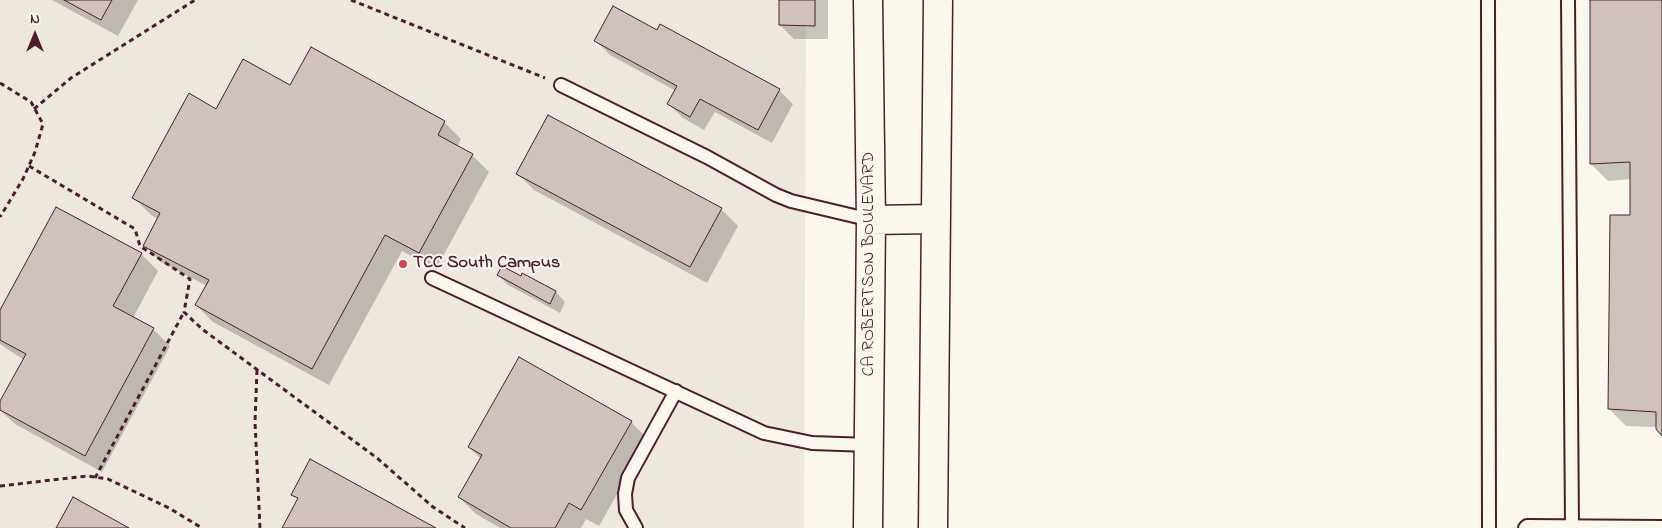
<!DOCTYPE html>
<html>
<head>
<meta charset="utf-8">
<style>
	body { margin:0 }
	#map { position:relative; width:1662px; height:528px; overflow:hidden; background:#fbf7ec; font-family:"Indie Flower",sans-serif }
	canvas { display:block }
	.north { position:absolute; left:10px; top:10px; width:50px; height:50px; -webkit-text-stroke:4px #fbf7ec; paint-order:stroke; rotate:0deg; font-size:14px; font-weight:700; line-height:20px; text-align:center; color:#4a1f2b }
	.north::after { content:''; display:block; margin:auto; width:18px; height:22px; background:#4a1f2b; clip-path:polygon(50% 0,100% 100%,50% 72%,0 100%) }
</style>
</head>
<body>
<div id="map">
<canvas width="1662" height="528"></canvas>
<div class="north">N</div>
</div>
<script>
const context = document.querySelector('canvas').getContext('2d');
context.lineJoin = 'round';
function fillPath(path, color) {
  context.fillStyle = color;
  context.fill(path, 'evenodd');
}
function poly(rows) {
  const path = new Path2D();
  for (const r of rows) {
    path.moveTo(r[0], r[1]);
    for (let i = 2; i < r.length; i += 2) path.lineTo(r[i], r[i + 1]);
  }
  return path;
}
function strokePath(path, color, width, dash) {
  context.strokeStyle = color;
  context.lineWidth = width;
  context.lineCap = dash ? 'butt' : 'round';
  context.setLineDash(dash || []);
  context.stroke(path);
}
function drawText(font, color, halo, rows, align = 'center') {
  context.font = font + ' "Indie Flower",sans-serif';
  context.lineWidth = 4;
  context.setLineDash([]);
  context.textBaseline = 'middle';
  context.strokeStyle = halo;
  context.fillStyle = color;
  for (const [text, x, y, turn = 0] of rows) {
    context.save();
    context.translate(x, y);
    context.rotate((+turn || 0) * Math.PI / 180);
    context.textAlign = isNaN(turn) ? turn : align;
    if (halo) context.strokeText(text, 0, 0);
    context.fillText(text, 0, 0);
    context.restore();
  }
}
fillPath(poly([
	[0,0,806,0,804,528,0,528]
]), '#eee7de');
fillPath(poly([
	[52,0,138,0,118,36],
	[780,0,828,0,828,39,794,39,780,25],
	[1591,0,1662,0,1662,434,1657,427,1626,426,1609,409,1631,216,1631,179,1608,181,1591,164],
	[658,31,779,90,793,104,772,143,715,112,704,130,683,118,669,104,676,91,610,55,596,41],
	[291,87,444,122,461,139,457,147,472,155,489,172,436,269,402,251,329,385,213,322,196,305,207,286,161,262,144,245,158,219,151,215,134,198,217,110],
	[517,173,721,209,738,226,707,283,534,190],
	[141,254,158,271,133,318,153,329,170,346,102,472,15,424,0,410,0,404,24,360,0,344,0,313],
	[498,275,521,278,523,275,556,292,565,302,560,313,508,285],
	[631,422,648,439,599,526,586,519,581,528,500,528,476,514,459,497,481,459,469,447]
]), '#0003');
const building = poly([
	[64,0,112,0,101,20,64,0],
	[779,0,815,0,815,26,779,25,779,0],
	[1590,0,1662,0,1662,436,1656,429,1656,412,1608,409,1610,215,1630,215,1630,162,1590,164,1590,0],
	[613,6,657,30,660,24,780,89,758,130,700,99,690,117,667,104,677,86,594,41,613,6],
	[311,47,445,121,438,135,473,154,419,253,385,235,312,369,195,305,209,280,143,246,160,213,132,198,189,93,216,109,243,59,290,85,311,47],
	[548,115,722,208,690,267,516,174,548,115],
	[56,207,142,253,113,306,154,328,85,456,0,410,0,401,26,354,0,340,0,310,56,207],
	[502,266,521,276,522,273,556,291,550,304,497,275,502,266],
	[519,357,632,421,581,510,569,503,555,528,511,528,458,497,482,455,468,447,519,357],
	[310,459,436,528,282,528,298,498,291,495,310,459],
	[73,497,129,528,56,528,73,497]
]);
fillPath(building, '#cfc2bc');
strokePath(building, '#4a1f2b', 1);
const service = poly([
	[1488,0,1489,528],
	[1568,0,1572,526],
	[561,85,707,157,776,195,791,201,871,220],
	[432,278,764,433,812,443,869,445],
	[636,528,626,510,625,494,628,478,676,391],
	[1525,528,1527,526,1662,527]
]);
const tertiary = poly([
	[871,220,934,219],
	[868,528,871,220,868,0],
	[933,528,938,0]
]);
strokePath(service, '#4a1f2b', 16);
strokePath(tertiary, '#4a1f2b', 31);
strokePath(poly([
	[351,0,545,78],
	[0,83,31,102,43,124,35,152,23,179,0,217],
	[34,109,71,78,195,0],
	[29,166,135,229,140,246,190,279,184,312,202,329,377,458,433,507,465,528],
	[257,370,255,422,260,528],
	[95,478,184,312],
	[0,486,87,476,108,479,169,508,202,528]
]), '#4a1f2b', 3, [5, 4]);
strokePath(service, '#fbf7ec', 12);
strokePath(tertiary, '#fbf7ec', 28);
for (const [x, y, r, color] of [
	[403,264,5,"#d1495b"]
]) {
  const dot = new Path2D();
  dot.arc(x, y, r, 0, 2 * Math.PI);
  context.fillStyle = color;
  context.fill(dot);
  strokePath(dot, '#fbf7ec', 2);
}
drawText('bold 18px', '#4a1f2b', '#fbf7ec', [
	["TCC South Campus",413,264]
], 'left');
drawText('18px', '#4a1f2b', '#fbf7ec', [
	["CA ROBERTSON BOULEVARD",870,264,-90]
]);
</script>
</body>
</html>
